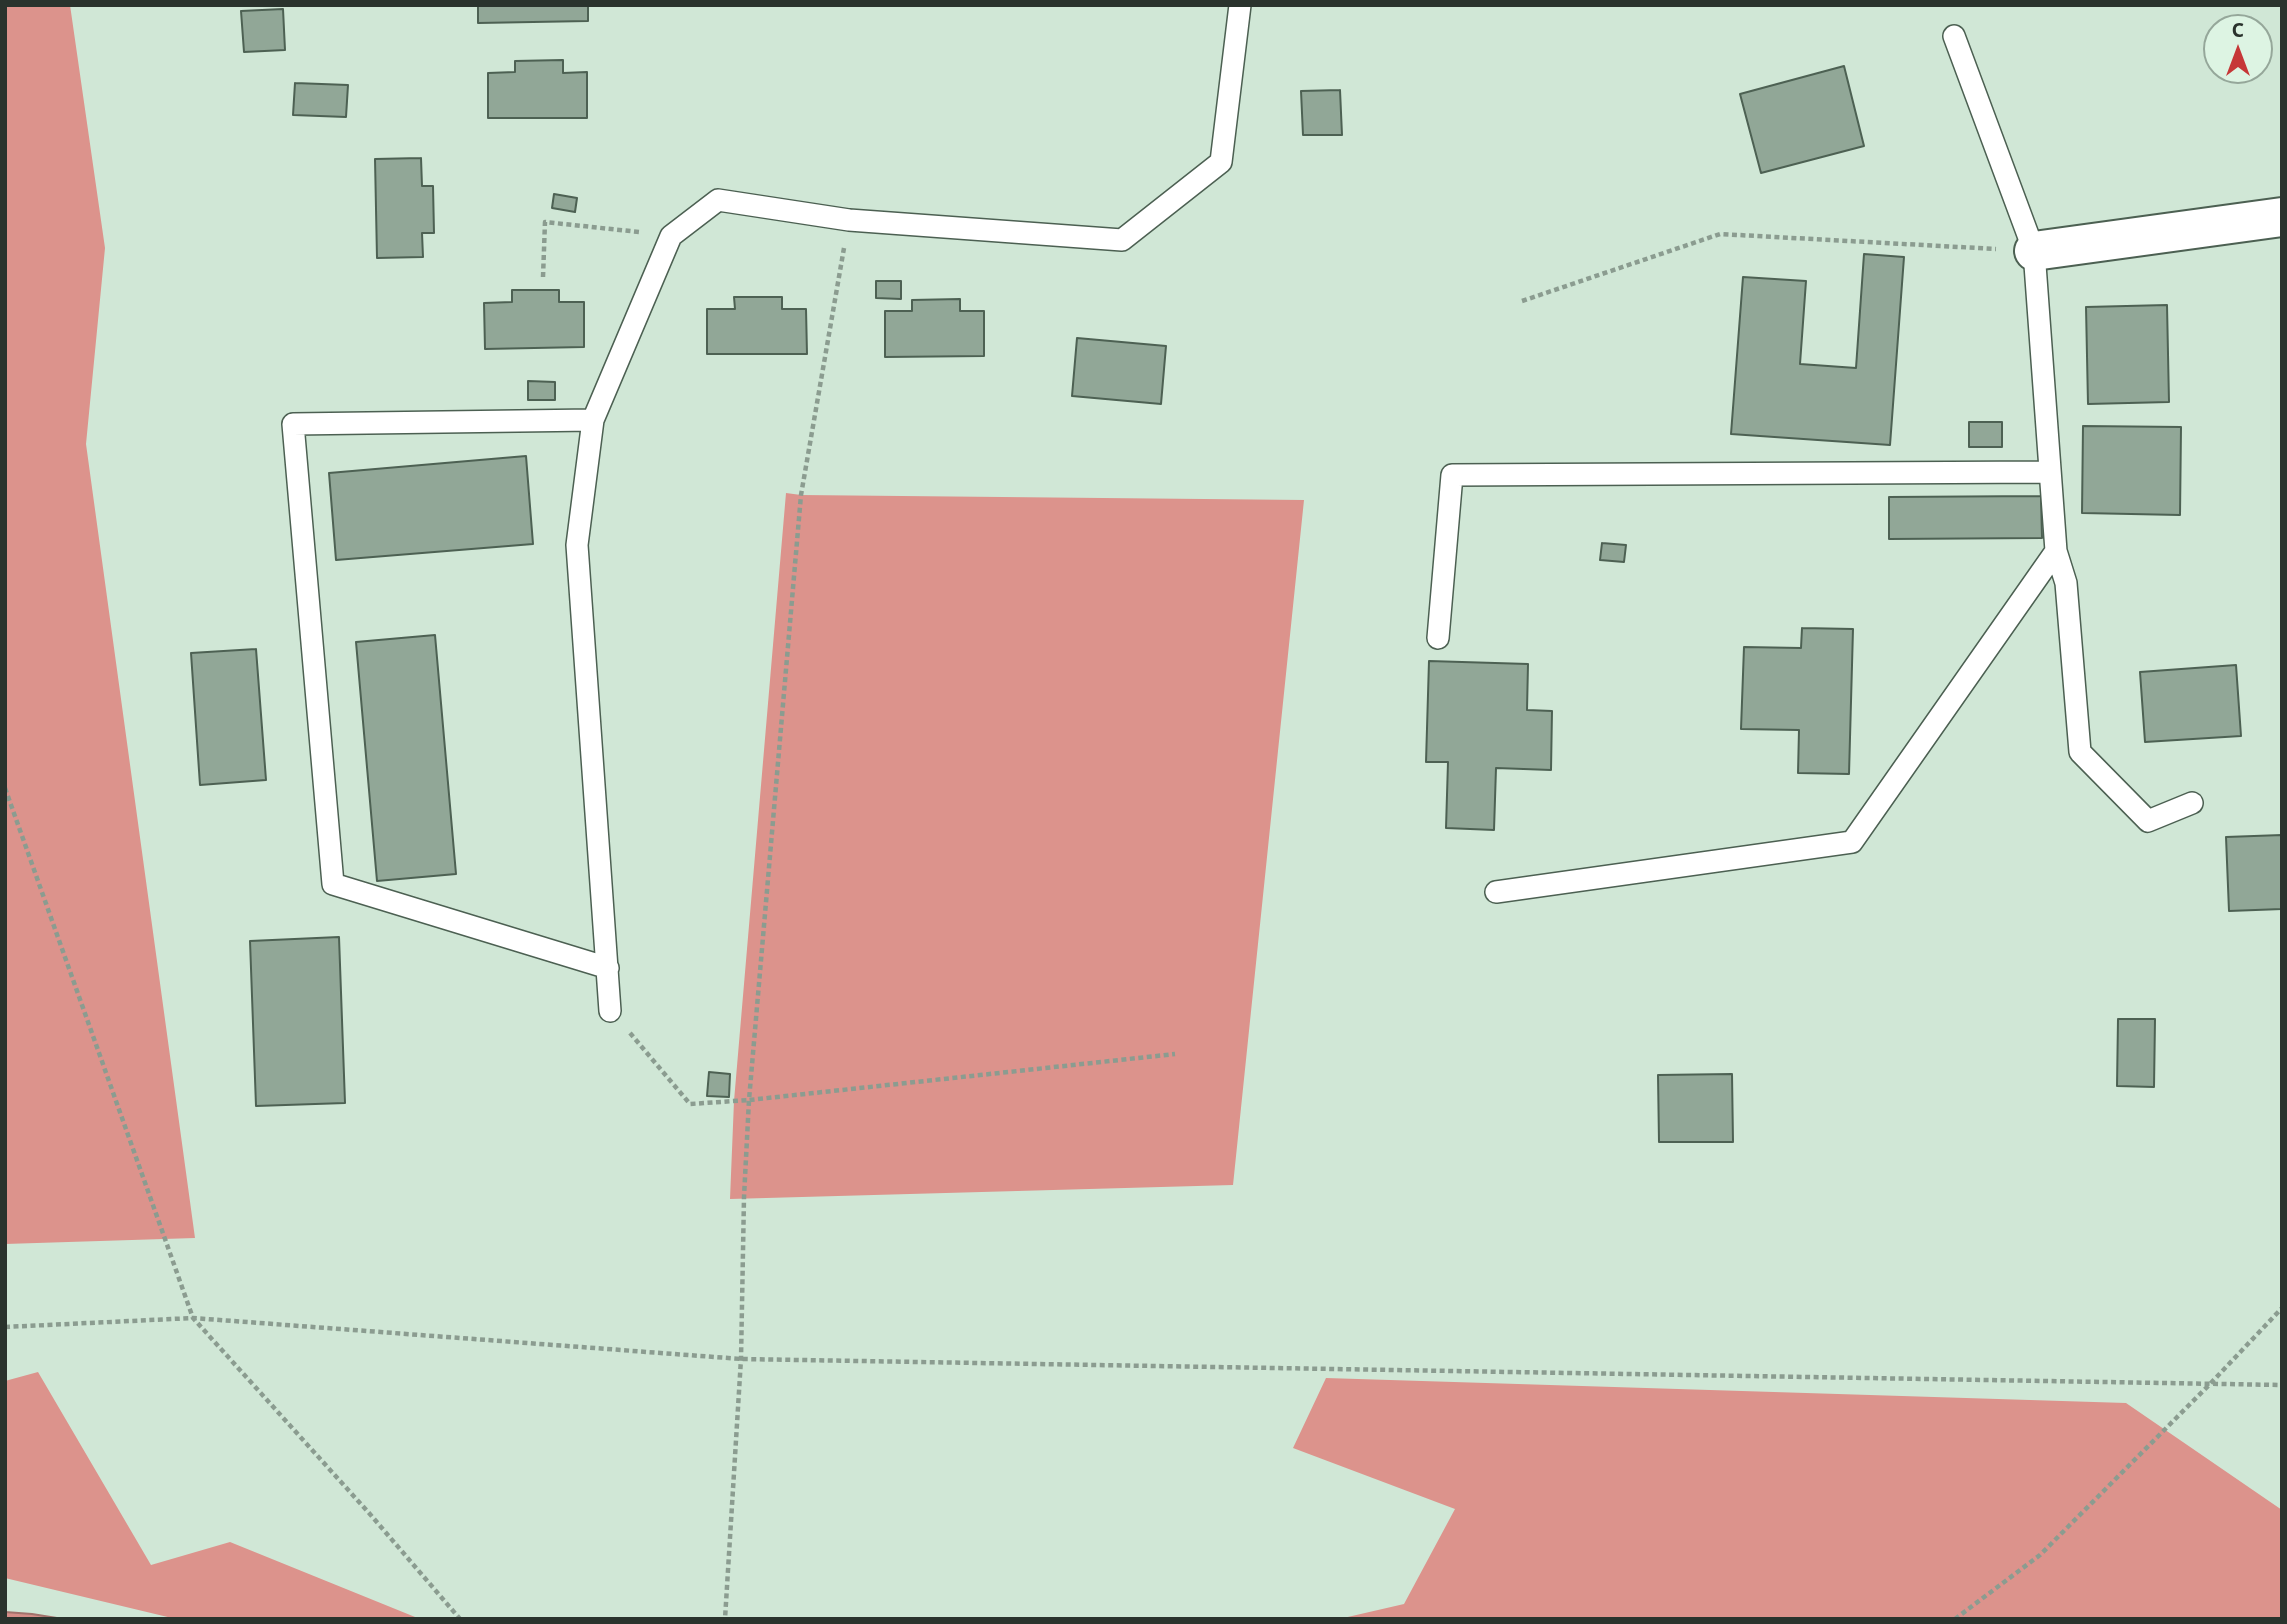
<!DOCTYPE html>
<html>
<head>
<meta charset="utf-8">
<style>
	body { margin:0 }
	#map { position:relative; width:2287px; height:1624px; overflow:hidden; background:#d0e7d6; font-family:"Noto Sans",sans-serif }
	canvas { display:block }
	.frame { position:absolute; inset:0; border:7px solid #2a332d; pointer-events:none }
	.north { position:absolute; left:2203px; top:14px; width:70px; height:70px; box-sizing:border-box; background:#ddf4e3; border:2px solid #95a79a; border-radius:50%; rotate:0deg; font-size:19px; font-weight:700; line-height:28px; text-align:center; color:#2a332d }
	.north::after { content:''; display:block; margin:auto; width:24px; height:32px; background:#c63737; clip-path:polygon(50% 0,100% 100%,50% 72%,0 100%) }
</style>
</head>
<body>
<div id="map">
<canvas width="2287" height="1624"></canvas>
<div class="frame"></div>
<div class="north">С</div>
</div>
<script>
const context = document.querySelector('canvas').getContext('2d');
context.lineJoin = 'round';
function fillPath(path, color) {
  context.fillStyle = color;
  context.fill(path, 'evenodd');
}
function poly(rows) {
  const path = new Path2D();
  for (const r of rows) {
    path.moveTo(r[0], r[1]);
    for (let i = 2; i < r.length; i += 2) path.lineTo(r[i], r[i + 1]);
  }
  return path;
}
function strokePath(path, color, width, dash) {
  context.strokeStyle = color;
  context.lineWidth = width;
  context.lineCap = dash ? 'butt' : 'round';
  context.setLineDash(dash || []);
  context.stroke(path);
}
fillPath(poly([
	[5,5,70,5,105,248,86,444,195,1238,5,1244],
	[786,493,801,495,1304,500,1233,1185,730,1199,734,1101],
	[38,1372,151,1565,230,1542,420,1619,176,1619,5,1578,5,1381],
	[1326,1378,2126,1403,2282,1510,2282,1619,1339,1619,1404,1604,1455,1509,1293,1448]
]), '#dc938c');
const water = poly([
	[5,1612,32,1614,63,1619,5,1619,5,1612]
]);
fillPath(water, '#d58d87');
strokePath(water, '#a2726c', 2);
const building = poly([
	[478,5,588,5,588,21,478,23,478,5],
	[283,9,285,50,244,52,241,11,283,9],
	[563,60,563,73,587,72,587,118,488,118,488,73,515,72,515,61,563,60],
	[1844,66,1864,146,1761,173,1740,94,1844,66],
	[295,83,348,85,346,117,293,115,295,83],
	[1340,90,1342,135,1303,135,1301,91,1340,90],
	[421,158,422,186,433,186,434,233,422,233,423,257,377,258,375,159,421,158],
	[554,194,577,198,575,212,552,208,554,194],
	[1864,254,1904,257,1890,445,1731,434,1743,277,1806,281,1800,364,1856,368,1864,254],
	[876,281,901,281,901,299,876,298,876,281],
	[512,290,559,290,559,302,584,302,584,347,485,349,484,303,512,302,512,290],
	[734,297,782,297,782,309,806,309,807,354,707,354,707,309,735,309,734,297],
	[960,299,960,311,984,311,984,356,885,357,885,311,912,311,912,300,960,299],
	[2167,305,2169,402,2088,404,2086,307,2167,305],
	[1077,338,1166,346,1161,404,1072,396,1077,338],
	[528,381,555,382,555,400,528,400,528,381],
	[1969,422,2002,422,2002,447,1969,447,1969,422],
	[2083,426,2181,427,2180,515,2082,513,2083,426],
	[526,456,533,544,336,560,329,473,526,456],
	[2041,496,2042,538,1889,539,1889,497,2041,496],
	[1602,543,1626,545,1624,562,1600,560,1602,543],
	[1802,628,1853,629,1849,774,1798,773,1799,730,1741,729,1744,647,1801,648,1802,628],
	[435,635,456,874,377,881,356,642,435,635],
	[256,649,266,780,200,785,191,653,256,649],
	[1429,661,1528,664,1527,710,1552,711,1551,770,1496,768,1494,830,1446,828,1448,762,1426,762,1429,661],
	[2236,665,2241,736,2145,742,2140,672,2236,665],
	[2282,835,2282,909,2229,911,2226,837,2282,835],
	[339,937,345,1103,256,1106,250,941,339,937],
	[2118,1019,2155,1019,2154,1087,2117,1086,2118,1019],
	[709,1072,730,1074,729,1097,707,1096,709,1072],
	[1732,1074,1733,1142,1659,1142,1658,1075,1732,1074]
]);
fillPath(building, '#91a797');
strokePath(building, '#4d6153', 2);
const lane = poly([
	[1954,36,2034,251,2056,551,2066,583,2080,752,2148,821,2192,803],
	[593,420,293,424,333,884,608,968],
	[1438,638,1452,475,2050,472],
	[1496,892,1852,842,2056,551],
	[610,1011,577,545,593,420,671,236,718,200,849,220,1122,240,1221,162,1240,5]
]);
const street = poly([
	[2034,251,2282,217]
]);
strokePath(lane, '#4c6052', 24);
strokePath(street, '#4c6052', 42);
strokePath(poly([
	[844,248,801,495,749,1100,1175,1054],
	[543,277,545,222,639,232],
	[1522,301,1720,234,1996,249],
	[5,788,193,1318,369,1513,460,1619],
	[630,1033,690,1104,749,1100,744,1197,741,1359,725,1619],
	[5,1327,193,1318,741,1359,2282,1385],
	[1955,1619,2040,1555,2210,1384,2282,1308]
]), '#8b9c90', 4.5, [5, 3.5]);
strokePath(lane, '#fff', 21);
strokePath(street, '#fff', 38);
</script>
</body>
</html>
